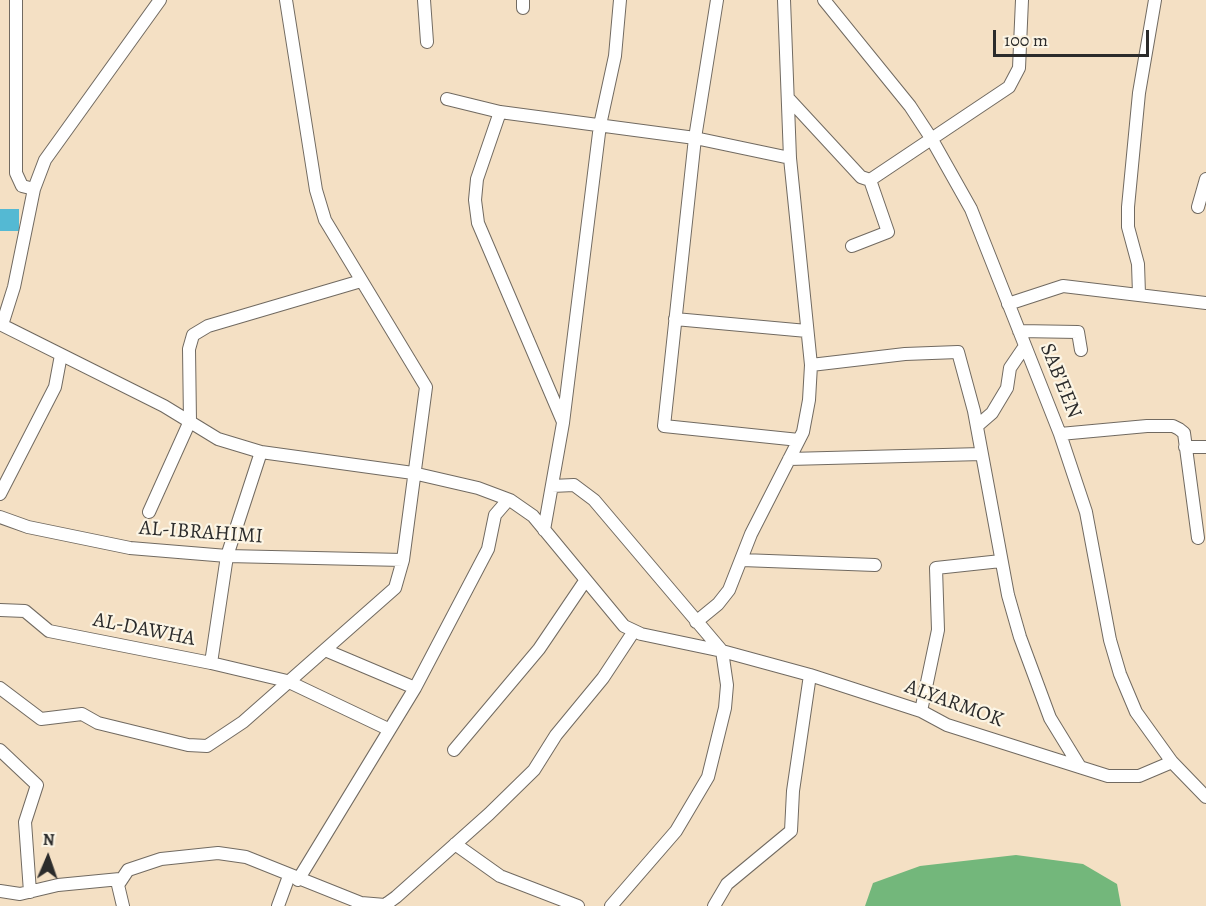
<!DOCTYPE html>
<html>
<head>
<meta charset="utf-8">
<style>
	body { margin:0 }
	#map { position:relative; width:1206px; height:906px; overflow:hidden; background:#f4e0c4; font-family:Alegreya,serif }
	canvas { display:block }
	.north { position:absolute; left:18px; top:828px; width:60px; height:60px; -webkit-text-stroke:4px #fcf5e5; paint-order:stroke; rotate:2deg; font-size:16px; font-weight:700; line-height:24px; text-align:center; color:#2b2b2b }
	.north::after { content:''; display:block; margin:auto; width:21px; height:27px; background:#2b2b2b; clip-path:polygon(50% 0,100% 100%,50% 72%,0 100%) }
	.scale { position:absolute; left:993px; top:30px; width:156px; height:27px; box-sizing:border-box; border:3px solid #2b2b2b; border-top:0; padding-left:8px; font-size:18px; line-height:21px; white-space:nowrap; color:#2b2b2b; -webkit-text-stroke:4px #fcf5e5; paint-order:stroke }
</style>
</head>
<body>
<div id="map">
<canvas width="1206" height="906"></canvas>
<div class="north">N</div>
<div class="scale">100 m</div>
</div>
<script>
const context = document.querySelector('canvas').getContext('2d');
context.lineJoin = 'round';
function fillPath(path, color) {
  context.fillStyle = color;
  context.fill(path, 'evenodd');
}
function poly(rows) {
  const path = new Path2D();
  for (const r of rows) {
    path.moveTo(r[0], r[1]);
    for (let i = 2; i < r.length; i += 2) path.lineTo(r[i], r[i + 1]);
  }
  return path;
}
function strokePath(path, color, width, dash) {
  context.strokeStyle = color;
  context.lineWidth = width;
  context.lineCap = dash ? 'butt' : 'round';
  context.setLineDash(dash || []);
  context.stroke(path);
}
function drawText(font, color, halo, rows, align = 'center') {
  context.font = font + ' Alegreya,serif';
  context.lineWidth = 4.5;
  context.setLineDash([]);
  context.textBaseline = 'middle';
  context.strokeStyle = halo;
  context.fillStyle = color;
  for (const [text, x, y, turn = 0] of rows) {
    context.save();
    context.translate(x, y);
    context.rotate((+turn || 0) * Math.PI / 180);
    context.textAlign = isNaN(turn) ? turn : align;
    if (halo) context.strokeText(text, 0, 0);
    context.fillText(text, 0, 0);
    context.restore();
  }
}
fillPath(poly([
	[1016,855,1083,864,1117,884,1121,906,865,906,873,883,920,866]
]), '#73b77b');
fillPath(poly([
	[0,209,19,209,19,231,0,231]
]), '#54b9d3');
const minor = poly([
	[16,0,16,173,22,186,34,189],
	[424,0,427,42],
	[717,0,695,138,664,426,799,440],
	[824,0,910,106,931,138,971,209,1060,434,1086,512,1110,640,1120,674,1136,712,1172,762,1206,797],
	[523,8,523,0],
	[788,98,861,177,870,180,1009,87,1019,68,1022,0],
	[447,99,500,112,695,138,790,158],
	[500,112,477,179,475,200,478,223,563,422],
	[1198,207,1206,179],
	[852,246,888,232,870,180],
	[1139,294,1138,264,1128,227,1128,207,1139,93,1155,0],
	[1008,304,1063,286,1206,303],
	[675,319,807,331],
	[0,324,164,406,218,439,261,452,413,473,478,488,510,500,533,516,624,626,641,634,722,651,727,685,725,708,708,777,676,831,611,906],
	[2,325,14,287,34,189,45,160,160,0],
	[1019,331,1078,332,1081,350],
	[811,365,905,354,958,352,974,411,1008,595,1020,637,1050,718,1080,767],
	[977,426,992,413,1007,388,1010,368,1025,346],
	[1060,434,1147,426,1173,426,1179,429,1184,433,1198,538],
	[1185,447,1206,447],
	[789,459,982,454],
	[552,486,574,485,594,500,722,651,810,675,921,711,947,725,1108,776,1139,776,1172,762],
	[0,494,55,387,61,355],
	[149,512,190,421,189,349,193,335,208,326,361,281],
	[0,517,28,527,130,548,227,556,403,560],
	[544,530,563,423,600,125,615,56,620,0],
	[742,560,875,565],
	[0,610,25,611,49,631,211,663,287,681,388,729],
	[696,622,718,604,729,590,751,534,803,432,809,400,811,365,790,158,784,0],
	[325,650,415,688],
	[211,663,227,556,261,452],
	[0,688,41,719,82,714,98,723,188,745,207,746,243,722,395,588,403,560,426,387,325,220,316,190,286,0],
	[921,711,938,630,936,568,1001,561],
	[0,750,37,785,25,822,30,892],
	[454,750,539,649,585,581],
	[455,844,500,876,578,906],
	[298,880,415,688,488,549,495,515,508,500],
	[0,891,20,894,58,885,120,879],
	[123,906,118,885,128,870,161,859,218,853,246,857,361,903,385,905,396,897,489,814,534,770,556,735,603,678,634,631],
	[278,906,289,876],
	[714,906,727,884,791,831,793,791,810,675]
]);
strokePath(minor, '#716a61', 14);
strokePath(minor, '#fff', 12);
drawText('21px', '#2b2b2b', '#fcf5e5', [
	["SAB'EEN",1060,381,68],
	["AL-IBRAHIMI",201,533,4],
	["AL-DAWHA",144,630,11],
	["ALYARMOK",954,704,20]
]);
</script>
</body>
</html>
